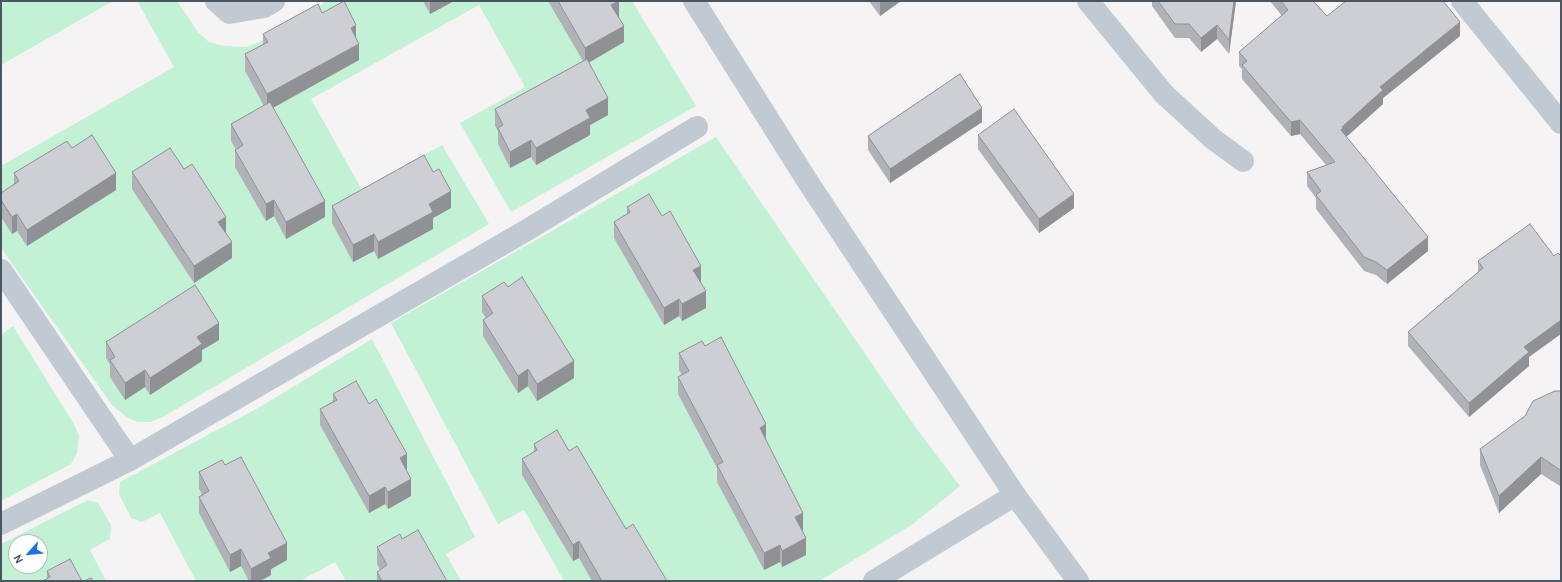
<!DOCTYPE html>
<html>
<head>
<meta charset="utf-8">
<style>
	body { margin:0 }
	#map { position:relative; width:1562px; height:582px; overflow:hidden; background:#f5f3f3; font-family:Cabin,sans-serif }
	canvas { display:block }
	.frame { position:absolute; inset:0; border:2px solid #4a5661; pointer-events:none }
	.north { position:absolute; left:8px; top:534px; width:40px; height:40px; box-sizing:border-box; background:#fff; border:1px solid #b7bbc0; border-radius:50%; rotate:243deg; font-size:11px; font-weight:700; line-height:16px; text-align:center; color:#4a5661 }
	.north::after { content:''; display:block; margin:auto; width:14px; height:18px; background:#1a73e8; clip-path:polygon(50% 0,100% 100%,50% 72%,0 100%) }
</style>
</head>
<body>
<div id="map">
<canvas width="1562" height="582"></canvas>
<div class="frame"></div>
<div class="north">N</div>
</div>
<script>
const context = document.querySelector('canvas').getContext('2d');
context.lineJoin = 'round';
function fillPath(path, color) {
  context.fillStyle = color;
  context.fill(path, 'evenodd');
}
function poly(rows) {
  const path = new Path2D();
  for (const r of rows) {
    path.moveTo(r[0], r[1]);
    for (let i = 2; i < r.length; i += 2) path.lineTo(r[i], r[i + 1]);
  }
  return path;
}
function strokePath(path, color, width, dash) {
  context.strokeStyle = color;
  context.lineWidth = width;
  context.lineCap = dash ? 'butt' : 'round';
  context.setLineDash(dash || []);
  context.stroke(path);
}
fillPath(poly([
	[1,1,113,1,1,65],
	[137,1,177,1,198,32,209,42,224,46,246,47,262,41,327,1,632,1,696,106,511,212,460,123,525,87,479,5,311,99,362,190,442,145,489,224,163,417,150,422,138,422,128,418,112,405,1,248,1,166,174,67],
	[716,137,916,428,960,486,913,524,819,581,564,581,524,510,498,524,391,323],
	[13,326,72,421,79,435,77,453,71,464,1,501,1,335],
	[372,339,475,537,446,554,461,581,346,581,335,562,300,581,196,581,160,513,142,522,131,518,119,494,120,482,260,407],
	[88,500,98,503,111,525,110,539,90,550,106,581,1,581,1,544],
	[16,542,40,542,40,566,16,566]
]), '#c3f1d5');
strokePath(poly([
	[216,1,229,13,264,7,274,1],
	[694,1,808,182,1015,495],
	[1088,1,1164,94,1213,139,1243,161],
	[1462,1,1561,123],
	[1,270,130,460],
	[1,524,130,460,527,230,697,127],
	[874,581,1015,495,1078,581]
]), '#c1cad2', 22);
fillPath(poly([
	[423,1,454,1,430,14],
	[548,1,619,1,619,18,624,42,589,62,608,115,590,125,590,135,536,165,531,157,510,168,498,144,498,131,495,126,495,109,583,61],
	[869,1,901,1,880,16],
	[1152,1,1236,1,1229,54,1217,39,1201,52,1189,38,1175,38,1152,6],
	[1270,1,1313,1,1327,16,1460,36,1383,98,1383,104,1346,137,1428,251,1387,284,1376,275,1364,271,1316,209,1316,198,1307,186,1307,172,1326,165,1300,134,1291,136,1242,79,1242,69,1239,66,1239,52,1282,16],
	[322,13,356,38,359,60,273,108,325,217,286,239,274,216,266,221,235,167,235,150,236,149,231,141,231,124,264,106,245,71,245,54,263,45,263,34],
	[982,122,890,183,868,150,868,136],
	[978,135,1074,208,1039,233,978,149],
	[72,148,116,190,27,246,17,231,12,234,1,217,1,193,14,184,14,173],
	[132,172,226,233,232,258,194,283,132,189],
	[332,206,451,208,433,218,433,229,378,259,374,251,353,262,332,223],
	[627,207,701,283,706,308,682,321,679,316,664,325,614,238,614,222,627,214],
	[1554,256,1529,357,1529,366,1469,417,1408,346,1408,332,1478,272,1478,261],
	[508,287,574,378,537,401,528,386,518,393,483,336,483,320,486,318,482,312,482,296],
	[219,340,202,350,202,361,150,395,145,387,125,400,110,377,110,365,106,358,106,342],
	[705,346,766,441,803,530,802,530,806,555,782,567,780,562,764,570,717,482,717,468,678,394,678,377,682,375,679,370,679,353],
	[1561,391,1560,486,1541,474,1499,513,1480,465,1480,449],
	[333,394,369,404,407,470,407,471,411,496,388,509,385,504,369,513,320,425,320,409,333,401],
	[534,444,569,451,626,529,667,581,592,581,579,558,573,561,522,475,522,459,534,452],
	[225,465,287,560,271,569,271,575,260,581,249,581,241,566,230,572,199,513,199,497,202,494,199,489,199,472],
	[402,539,447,581,377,581,377,572,380,570,377,564,377,547],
	[47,571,82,581,47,579]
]), '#b0b2b7');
fillPath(poly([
	[430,1,454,1,430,14],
	[619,1,619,17,611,22,611,5],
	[881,1,901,1,880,16,880,2],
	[1234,1,1236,1,1229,54,1229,40],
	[1460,22,1460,36,1383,98,1383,104,1343,140,1341,130,1342,127,1380,87],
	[356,25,356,42,351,28],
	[1217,25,1217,39,1201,52,1201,38],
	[624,26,624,42,585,65,585,48],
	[359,44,359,60,267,111,267,94],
	[608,98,608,115,590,125,590,135,536,165,536,148,586,110],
	[982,108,982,122,890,183,890,169],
	[1300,120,1300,134,1291,136,1291,122],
	[531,140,531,157,510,168,510,152],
	[116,173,116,190,27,246,27,230],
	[451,191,451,208,433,218,433,229,378,259,378,242,429,204],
	[1074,194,1074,208,1039,233,1039,219],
	[274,200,274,216,266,221,266,204],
	[325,201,325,217,286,239,286,222],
	[17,214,17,231,12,234,12,217],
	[226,217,226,234,218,222],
	[374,234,374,251,353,262,353,245],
	[1428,237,1428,251,1387,284,1387,270],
	[232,242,232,258,194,283,194,266],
	[701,266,701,283,693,287,693,270],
	[706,291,706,308,682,321,682,304],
	[679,299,679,316,664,325,664,308],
	[1561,320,1561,334,1529,357,1529,366,1469,417,1469,403,1524,347],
	[219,323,219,340,202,350,202,361,150,395,150,378,197,337],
	[574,361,574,378,537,401,537,384],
	[528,369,528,386,518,393,518,376],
	[145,370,145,387,125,400,125,383],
	[766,424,766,441,760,428],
	[407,454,407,470,400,475,400,458],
	[1541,457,1541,474,1499,513,1499,496],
	[1561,469,1561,486,1560,486,1560,470],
	[411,479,411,496,388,509,388,492],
	[385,487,385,504,369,513,369,496],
	[803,513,803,530,795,534,795,517],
	[806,538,806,555,782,567,782,551],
	[579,541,579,558,573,561,573,545],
	[287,543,287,560,271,569,271,575,260,581,251,581,251,569,268,553],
	[780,545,780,562,764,570,764,553],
	[241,549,241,566,230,572,230,555]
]), '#909195');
const building = poly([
	[344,1,356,25,351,28,359,44,267,94,245,54,268,42,263,34,318,4,322,13,344,1],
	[558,1,619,1,611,5,624,26,585,48,558,1],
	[1158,1,1234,1,1229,40,1217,25,1201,38,1189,24,1175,24,1158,1],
	[1281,1,1313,1,1327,16,1346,1,1443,1,1460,22,1380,87,1383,90,1342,127,1343,128,1341,130,1428,237,1387,270,1376,262,1364,257,1316,195,1321,191,1307,172,1335,162,1300,120,1291,122,1242,65,1247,61,1239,52,1288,10,1281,1],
	[587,59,608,98,586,110,590,118,536,148,531,140,510,152,498,128,503,125,495,109,587,59],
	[960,74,982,108,890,169,868,136,960,74],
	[270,102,325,201,286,222,274,200,266,204,235,150,243,145,231,124,270,102],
	[1014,109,1074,194,1039,219,978,135,1014,109],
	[92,135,116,173,27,230,17,214,12,217,1,200,1,193,19,181,14,173,67,141,72,148,92,135],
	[170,148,184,169,192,164,226,217,218,222,232,242,194,266,132,172,170,148],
	[424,155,433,172,439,169,451,191,429,204,433,212,378,242,374,234,353,245,332,206,424,155],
	[649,194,662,216,670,211,701,266,693,270,706,291,682,304,679,299,664,308,614,222,630,212,627,207,649,194],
	[1530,224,1554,256,1558,253,1561,256,1561,320,1524,347,1529,352,1469,403,1408,332,1483,268,1478,261,1530,224],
	[522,277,574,361,537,384,528,369,518,376,483,320,493,313,482,296,504,282,508,287,522,277],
	[195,285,219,323,197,337,202,344,150,378,145,370,125,383,110,360,115,357,106,342,195,285],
	[721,337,766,424,760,428,803,513,795,517,806,538,782,551,780,545,764,553,717,465,723,462,678,377,689,371,679,353,702,341,705,346,721,337],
	[356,381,369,404,376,399,407,454,400,458,411,479,388,492,385,487,369,496,320,409,337,400,333,394,356,381],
	[1555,391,1561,391,1561,469,1560,470,1541,457,1499,496,1480,449,1525,416,1533,401,1555,391],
	[557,430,569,451,577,446,626,529,633,524,667,581,602,581,579,541,573,545,522,459,537,450,534,444,557,430],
	[241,457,287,543,268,553,271,558,251,569,241,549,230,555,199,497,209,491,199,472,222,460,225,465,241,457],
	[418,530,447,581,382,581,377,572,387,565,377,547,400,534,402,539,418,530],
	[70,559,82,581,43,581,50,577,47,571,70,559],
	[91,578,93,581,84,581,91,578]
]);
fillPath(building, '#cdcfd5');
strokePath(building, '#909195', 1);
</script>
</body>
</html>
